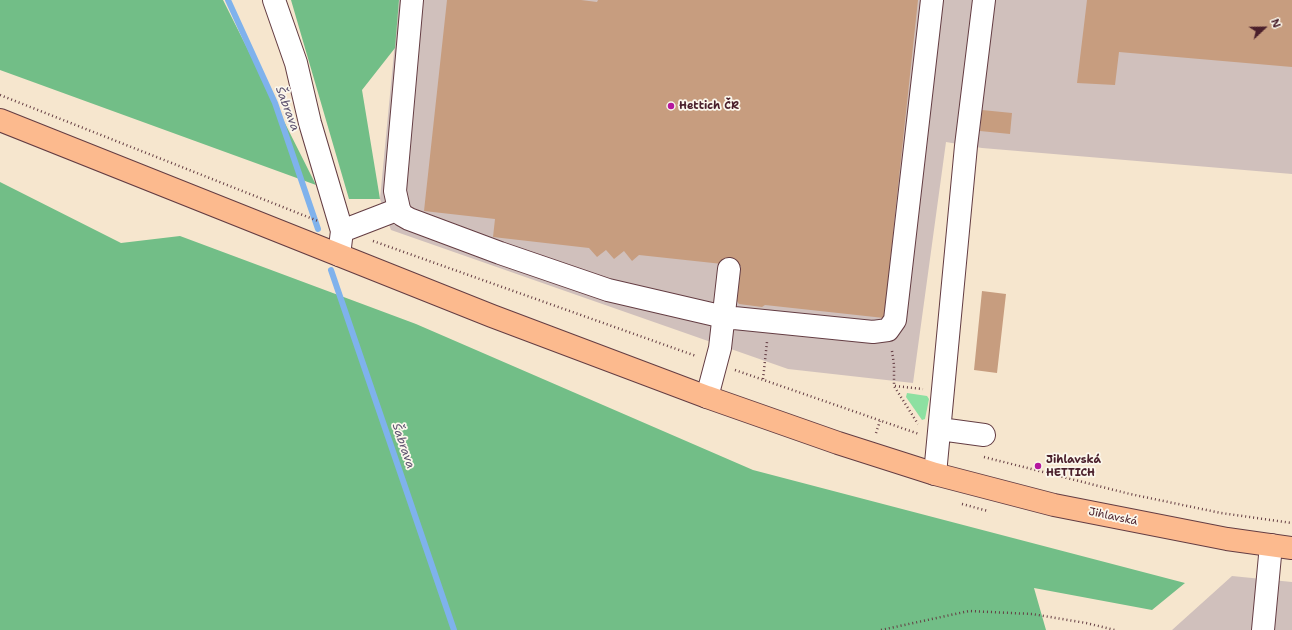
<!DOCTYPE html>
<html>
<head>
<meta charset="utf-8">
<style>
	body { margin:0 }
	#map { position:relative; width:1292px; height:630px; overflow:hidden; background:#f6e6ce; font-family:"Shantell Sans",sans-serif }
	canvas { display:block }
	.north { position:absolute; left:1244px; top:8px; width:40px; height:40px; -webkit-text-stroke:3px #fbf7ec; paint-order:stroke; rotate:68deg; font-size:11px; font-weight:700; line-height:16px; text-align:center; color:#4a1f2b }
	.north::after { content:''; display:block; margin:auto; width:14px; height:18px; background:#4a1f2b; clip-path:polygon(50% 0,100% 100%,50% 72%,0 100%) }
</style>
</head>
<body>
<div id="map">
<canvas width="1292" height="630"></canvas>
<div class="north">N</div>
</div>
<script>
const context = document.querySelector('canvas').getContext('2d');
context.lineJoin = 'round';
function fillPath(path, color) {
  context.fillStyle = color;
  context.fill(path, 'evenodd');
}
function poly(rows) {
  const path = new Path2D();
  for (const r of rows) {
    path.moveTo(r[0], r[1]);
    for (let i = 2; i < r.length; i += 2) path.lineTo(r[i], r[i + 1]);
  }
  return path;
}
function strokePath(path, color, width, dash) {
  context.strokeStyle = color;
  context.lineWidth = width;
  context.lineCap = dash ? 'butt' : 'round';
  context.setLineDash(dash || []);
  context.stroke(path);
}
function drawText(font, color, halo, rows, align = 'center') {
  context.font = font + ' "Shantell Sans",sans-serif';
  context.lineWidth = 3.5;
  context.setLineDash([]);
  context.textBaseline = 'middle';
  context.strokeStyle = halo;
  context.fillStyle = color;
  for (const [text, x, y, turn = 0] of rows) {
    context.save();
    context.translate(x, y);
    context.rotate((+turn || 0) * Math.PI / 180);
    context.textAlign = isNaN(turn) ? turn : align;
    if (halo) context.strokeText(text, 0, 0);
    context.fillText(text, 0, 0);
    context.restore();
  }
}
fillPath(poly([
	[399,0,1292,0,1292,174,982,148,946,142,913,383,788,369,391,230,380,199],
	[1232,576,1292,582,1292,630,1172,630]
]), '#d0c0bc');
fillPath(poly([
	[907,393,927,396,929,399,925,419,922,420,906,397]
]), '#8de0a1');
fillPath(poly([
	[0,0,223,0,316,185,0,70],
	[291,0,399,0,395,48,362,90,380,199,349,199],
	[0,182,121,243,180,236,416,324,753,470,1185,583,1152,610,1034,588,1046,630,0,630]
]), '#72be87');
strokePath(poly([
	[228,0,275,103,318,229],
	[331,270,454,630]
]), '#7fb2ec', 6);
fillPath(poly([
	[447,0,581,0,597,2,598,0,918,0,884,318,765,305,762,307,739,304,737,301,741,266,639,255,632,261,624,251,614,259,606,250,597,257,589,248,493,237,495,219,424,211],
	[1087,0,1292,0,1292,67,1119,52,1115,85,1077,83],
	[982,110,1012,113,1010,134,980,131],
	[982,291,1006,294,997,373,974,370]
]), '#c79d7f');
const minor = poly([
	[274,0,296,63,310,123,342,231,339,255],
	[412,0,395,191,399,209,402,215,409,219,500,253,608,290,724,317,873,332,888,330,895,320,932,0],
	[342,231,399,209],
	[707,397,720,348,729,269],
	[940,429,984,435],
	[935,474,966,146,984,0],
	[1263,630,1271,545]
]);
const major = poly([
	[0,120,492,316,707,397,838,443,935,474,1054,505,1227,539,1292,548]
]);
strokePath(minor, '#643d43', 24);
strokePath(major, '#643d43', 24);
strokePath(poly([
	[0,95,318,221],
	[373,241,696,356],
	[892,351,894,365,894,386,918,424],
	[735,370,919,434],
	[763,379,767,342],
	[895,386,923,389],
	[876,433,880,421],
	[984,457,1130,494,1221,513,1292,523],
	[962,504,988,511],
	[881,630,969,611,1032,614,1086,623,1115,630]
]), '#643d43', 2.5, [1, 3]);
strokePath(minor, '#fff', 22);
strokePath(major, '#fcba8e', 22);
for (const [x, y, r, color] of [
	[671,106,4,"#b5179e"],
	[1038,466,4,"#b5179e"]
]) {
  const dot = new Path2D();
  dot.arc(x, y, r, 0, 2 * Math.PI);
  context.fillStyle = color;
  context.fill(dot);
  strokePath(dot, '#fbf7ec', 1.5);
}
drawText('bold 11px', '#4a1f2b', '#fbf7ec', [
	["Hettich ČR",679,106],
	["Jihlavská",1046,460],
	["HETTICH",1046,473]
], 'left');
drawText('11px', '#4a1f2b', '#fbf7ec', [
	["Jihlavská",1113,517,12]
]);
drawText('italic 12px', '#5d526f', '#fbf7ec', [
	["Šabrava",287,109,69],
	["Šabrava",403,446,71]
]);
</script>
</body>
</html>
